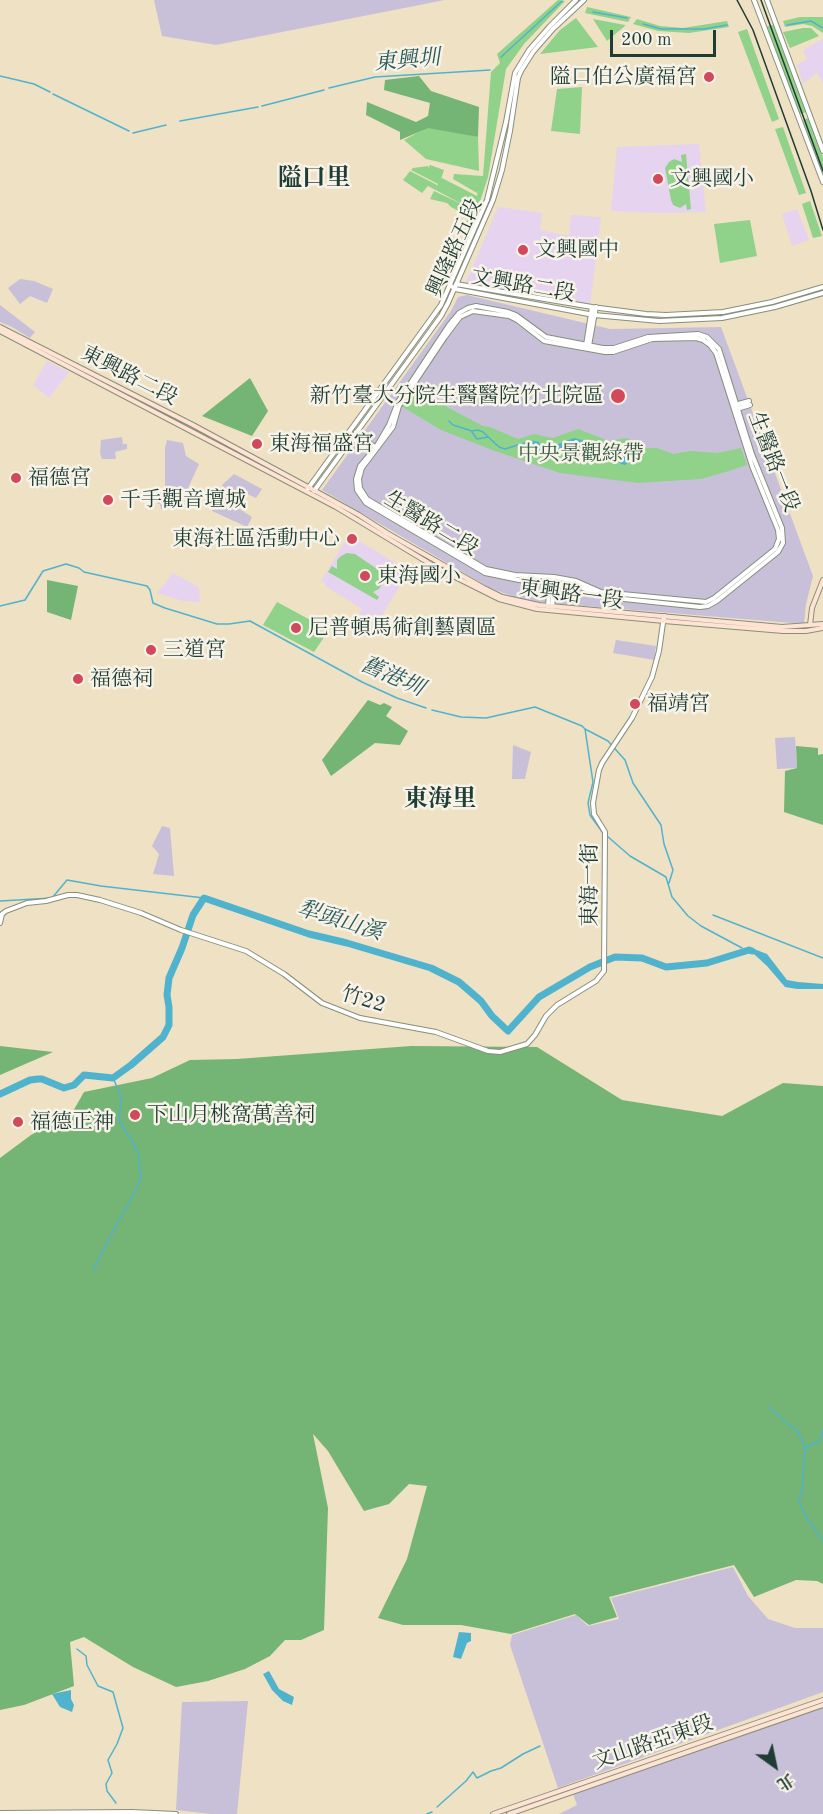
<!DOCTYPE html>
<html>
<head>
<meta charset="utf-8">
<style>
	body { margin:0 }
	#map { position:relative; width:823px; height:1814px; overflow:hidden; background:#efe1c3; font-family:"Old Standard TT","Noto Serif TC",serif }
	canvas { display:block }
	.north { position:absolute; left:745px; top:1736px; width:60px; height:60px; -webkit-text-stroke:4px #f7f3e8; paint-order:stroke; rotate:147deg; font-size:16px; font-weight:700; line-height:24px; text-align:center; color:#1f3d34 }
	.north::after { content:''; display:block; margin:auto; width:21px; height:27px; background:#1f3d34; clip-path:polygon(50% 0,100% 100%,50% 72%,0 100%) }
	.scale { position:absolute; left:610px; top:30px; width:106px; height:27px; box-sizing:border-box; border:3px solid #1f3d34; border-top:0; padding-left:8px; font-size:18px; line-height:21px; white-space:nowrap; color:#1f3d34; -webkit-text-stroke:4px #f7f3e8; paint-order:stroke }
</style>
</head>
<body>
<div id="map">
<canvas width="823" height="1814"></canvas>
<div class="north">北</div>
<div class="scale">200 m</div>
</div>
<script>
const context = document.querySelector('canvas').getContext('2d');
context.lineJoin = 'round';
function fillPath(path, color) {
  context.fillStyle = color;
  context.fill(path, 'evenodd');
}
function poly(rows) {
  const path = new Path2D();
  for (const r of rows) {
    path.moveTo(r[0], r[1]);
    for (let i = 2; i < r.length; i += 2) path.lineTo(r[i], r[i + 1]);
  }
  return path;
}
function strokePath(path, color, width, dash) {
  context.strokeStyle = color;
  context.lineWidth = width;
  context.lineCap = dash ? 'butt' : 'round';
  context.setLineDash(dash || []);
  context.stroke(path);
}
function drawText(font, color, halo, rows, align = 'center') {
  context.font = font + ' "Old Standard TT","Noto Serif TC",serif';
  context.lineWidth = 5;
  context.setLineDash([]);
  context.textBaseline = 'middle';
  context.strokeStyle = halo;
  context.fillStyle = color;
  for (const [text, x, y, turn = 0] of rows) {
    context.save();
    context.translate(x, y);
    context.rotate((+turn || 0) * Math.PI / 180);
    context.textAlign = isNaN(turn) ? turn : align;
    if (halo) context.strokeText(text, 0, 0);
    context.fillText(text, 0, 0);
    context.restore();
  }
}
fillPath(poly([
	[823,39,823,83,817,73,803,84,797,65,807,59,803,50],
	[699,144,706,212,659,213,611,211,617,147],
	[498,207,542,213,540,230,569,236,571,215,601,217,590,306,465,284],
	[797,209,809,240,792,246,782,214],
	[47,361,69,372,49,398,33,385],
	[349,535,409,571,376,625,359,614,362,609,325,586,325,583,321,581],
	[173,573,199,587,200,602,183,601,157,593]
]), '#e6d3f0');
fillPath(poly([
	[154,0,445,0,216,45,162,36],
	[20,279,34,281,53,289,47,303,30,296,20,304,8,288],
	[467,295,610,329,721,327,813,576,806,604,804,624,525,601,490,588,322,490,451,311,458,297],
	[0,305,35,332,30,338,12,327,0,322],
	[122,437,123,444,127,444,127,449,115,452,116,459,102,459,100,453,101,440],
	[167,440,183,443,186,456,199,464,180,506,161,509,160,504,158,504,156,500,154,490,165,489,165,448],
	[234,474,262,489,256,498,245,493,238,508,252,517,247,527,212,511,223,484],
	[616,640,656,646,654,660,613,653],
	[795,737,797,768,777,769,775,738],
	[513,745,531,752,525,779,512,779],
	[162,826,170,828,174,876,153,874,159,854,152,846],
	[733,1567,748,1596,768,1619,795,1628,823,1628,823,1692,558,1788,510,1645,512,1635,576,1615,588,1626,619,1619,611,1598],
	[248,1701,237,1814,211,1814,176,1810,182,1702],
	[823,1707,823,1814,559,1814,577,1805,573,1794]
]), '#c8c0d8');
fillPath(poly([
	[558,0,565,1,524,44,506,69,488,177,474,220,472,225,467,227,466,223,472,209,468,216,451,207,447,203,430,199,434,191,466,206,428,186,422,193,403,180,410,171,437,185,436,188,438,184,411,170,413,168,428,166,428,168,430,165,444,170,441,179,442,178,477,196,478,190,477,193,453,179,454,174,483,176,491,72,500,63,497,54],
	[587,7,631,17,628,22,585,13],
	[800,17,823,17,823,33,812,26,803,24,785,27,783,21],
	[576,18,598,47,540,54,560,30],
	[593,19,625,25,626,25,607,41],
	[637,19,660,26,683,28,727,21,729,27,689,33,658,31,633,24],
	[775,24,807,112,800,114,766,27],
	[803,28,811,28,819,36,790,48,783,32],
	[747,29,779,119,772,122,738,32],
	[582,87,580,134,551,131,557,89],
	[808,118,823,157,823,179,803,120],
	[430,126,478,137,479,171,426,159,404,140],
	[783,127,806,193,799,195,775,129],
	[686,154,691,209,687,210,686,204,680,208,673,205,671,200,665,168,669,162,674,159,682,162,681,155],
	[810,201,822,236,813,238,802,204],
	[750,220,757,256,720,263,714,224],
	[417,385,447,407,483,426,490,427,518,439,534,434,553,438,578,429,609,441,626,438,634,441,643,448,657,448,673,454,691,451,717,453,741,448,747,465,729,471,701,479,638,483,560,473,495,451,441,430,401,406],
	[347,553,355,554,380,571,382,575,382,584,379,589,373,592,379,597,377,600,328,572,332,566,337,569,337,560,341,556],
	[277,602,329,630,314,652,263,625]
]), '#90d289');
fillPath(poly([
	[419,76,431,91,479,107,478,137,428,128,400,140,400,132,366,115,367,102,416,122,428,116,430,103,384,90,385,80],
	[250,378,268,411,252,436,202,416],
	[47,580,78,586,71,620,47,612],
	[368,700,380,705,384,703,392,707,386,716,408,731,400,745,375,743,331,776,322,760],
	[796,746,818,748,818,755,823,754,823,825,784,812,785,771,797,768],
	[0,1046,53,1052,0,1075],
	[411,1046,537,1047,622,1100,722,1116,783,1083,823,1086,823,1584,817,1581,796,1580,754,1597,734,1565,609,1597,617,1617,589,1625,575,1614,511,1634,461,1625,403,1625,378,1618,407,1559,427,1486,409,1484,389,1504,364,1511,328,1451,313,1434,328,1508,324,1630,301,1640,285,1640,270,1656,245,1669,208,1681,176,1687,133,1667,84,1637,70,1642,74,1686,24,1705,0,1710,0,1158,31,1135,72,1113,84,1092,152,1078,190,1060,237,1059]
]), '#74b475');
fillPath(poly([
	[574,438,589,442,595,449,602,452,616,447,625,448,628,452,633,453,634,455,631,456,632,460,625,465,621,464,618,461,560,451,542,452,531,450,521,444,530,440,539,442,541,448,548,448],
	[749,947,767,954,787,980,798,982,823,984,823,989,797,989,785,987,767,966,755,955,751,953,746,954,742,951,742,949],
	[459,1632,471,1633,471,1641,467,1643,461,1659,453,1657],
	[269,1671,279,1689,294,1697,292,1705,283,1701,272,1690,263,1674],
	[71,1690,71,1699,74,1705,72,1712,60,1707,52,1694]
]), '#50b3ce');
strokePath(poly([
	[593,12,627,18],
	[643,24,661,29,704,29,727,25],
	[787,25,811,21,823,28],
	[501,57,562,1],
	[0,76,34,84,50,92],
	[329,88,375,77,490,70],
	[53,94,129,131],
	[262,106,324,90],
	[180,121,258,107],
	[133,133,166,125],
	[449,421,453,425,472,431,478,430,483,432,499,447,505,449,521,444],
	[472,432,477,439,488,437],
	[0,606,25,600,43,571,66,564,79,568,84,572,147,586,150,590,153,603,165,608,217,624,229,624,250,621,362,682,397,698,426,708],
	[432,710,461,717,486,718,535,707,582,726,585,729,593,782,588,803,590,815,603,833],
	[585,729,608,741,625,760,633,783,661,825,664,844,673,870,669,883],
	[607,836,630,856,666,877,672,897,688,916,701,926,742,948],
	[0,901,52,898,67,880,101,886,204,898],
	[713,915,823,958],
	[93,1271,109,1239,137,1188,141,1177,138,1154,135,1146,119,1120,121,1096,113,1078],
	[769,1407,790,1426,797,1430,805,1448,802,1490,799,1501,805,1515,823,1541],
	[805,1448,819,1441,823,1431],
	[77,1649,86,1656,87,1665,98,1686,113,1692,123,1728,117,1744,108,1760,112,1773,106,1784,107,1791,116,1803],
	[437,1807,466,1781,473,1772,477,1778,491,1771,501,1768,523,1754,540,1746],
	[427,1814,432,1812]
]), '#50b3ce', 1.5);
strokePath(poly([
	[0,1094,30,1080,38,1079,42,1079,64,1088,74,1085,84,1075,113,1078,131,1065,163,1037,169,1025,169,1007,167,995,169,978,182,948,193,915,204,898,309,934,347,943,431,968,459,982,481,1001,492,1016,508,1031,539,997,590,967,615,957,642,958,666,967,707,963,749,950,752,951]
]), '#50b3ce', 7);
const tertiary = poly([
	[754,0,823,182],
	[767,0,823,151],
	[456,284,592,307,646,314,666,315,723,312,772,302,823,287],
	[450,285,455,289,594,315,659,321,722,318,775,307,823,293],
	[476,306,508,312,516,315,546,337,603,348,614,348,648,337,698,334,707,337,719,349,752,454,782,528,783,543,778,552,717,601,708,606,700,607,624,599,601,596,576,585,519,580,485,573,366,503,357,490,356,479,360,466,376,447,389,425,398,402,449,325,459,313,468,308,476,306],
	[473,311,509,316,517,320,544,341,605,352,613,352,652,339,696,338,703,340,710,345,716,353,752,466,778,530,779,539,775,549,714,598,706,602,601,592,576,581,554,577,515,575,486,569,367,499,360,488,359,479,362,468,393,427,399,406,445,337,460,317,473,311],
	[586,345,592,307],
	[589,346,596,307],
	[735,405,749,401],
	[737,409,750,405],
	[356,432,376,448],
	[352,438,371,452,373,452],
	[307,490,441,305,487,200,506,122,515,73,529,50,550,26,576,0],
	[314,491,441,316,448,303,493,200,502,170,510,131,518,78,521,71,533,52,553,29,584,0],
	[548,606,550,581],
	[552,607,555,582],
	[0,923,2,914,6,911,27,903,46,901,68,895,77,895,100,900,141,913,181,930,246,951,284,974,322,1003,360,1018,436,1032,488,1051,500,1052,527,1044,535,1035,546,1016,557,1005,596,981,604,971,605,832,594,814,593,803,599,770,602,763,632,718,652,677,659,651,664,616],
	[0,1813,132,1812,176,1814]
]);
const secondary = poly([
	[0,327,193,425,308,487,359,515,387,533,484,588,502,597,539,605,782,627,823,624],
	[0,331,336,507,437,568,499,599,537,609,664,621,783,631,806,631,823,628],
	[810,625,812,608,823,580],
	[493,1814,823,1700],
	[509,1814,823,1705]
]);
strokePath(tertiary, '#878f7c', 6);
strokePath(secondary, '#878f7c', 6);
strokePath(tertiary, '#fff', 4);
strokePath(secondary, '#fee3d2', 4);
strokePath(poly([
	[737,0,753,30,811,191,823,230],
	[761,0,823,171]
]), '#1f3d34', 1.5);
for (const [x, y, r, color] of [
	[709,77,6,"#d1495b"],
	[658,179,6,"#d1495b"],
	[523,250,6,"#d1495b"],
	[618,396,8,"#d1495b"],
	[257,444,6,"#d1495b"],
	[16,478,6,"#d1495b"],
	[108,500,6,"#d1495b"],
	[352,539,6,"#d1495b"],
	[365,576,6,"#d1495b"],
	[296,628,6,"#d1495b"],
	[151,650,6,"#d1495b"],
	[78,679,6,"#d1495b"],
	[635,704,6,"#d1495b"],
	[135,1115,6,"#d1495b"],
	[18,1122,6,"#d1495b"]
]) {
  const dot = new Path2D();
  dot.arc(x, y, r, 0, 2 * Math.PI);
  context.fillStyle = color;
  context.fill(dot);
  strokePath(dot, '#f7f3e8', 2);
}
drawText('21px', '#1f3d34', '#f7f3e8', [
	["隘口伯公廣福宮",697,77,"right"],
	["文興國小",670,179],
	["文興國中",535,250],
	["新竹臺大分院生醫醫院竹北院區",604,396,"right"],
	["東海福盛宮",269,444],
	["福德宮",28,478],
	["千手觀音壇城",120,500],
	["東海社區活動中心",340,539,"right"],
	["東海國小",377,576],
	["尼普頓馬術創藝園區",308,628],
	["三道宮",163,650],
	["福德祠",90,679],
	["福靖宮",647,704],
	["下山月桃窩萬善祠",147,1115],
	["福德正神",30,1122]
], 'left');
drawText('21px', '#1f3d34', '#f7f3e8', [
	["興隆路五段",455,248,-66],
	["文興路二段",523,286,10],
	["東興路二段",129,376,27],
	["生醫路一段",773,462,69],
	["生醫路二段",431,524,31],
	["東興路一段",571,595,8],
	["東海一街",590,885,-90],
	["竹22",363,1000,17],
	["文山路亞東段",653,1743,-19]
]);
drawText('21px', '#365b45', '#f7f3e8', [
	["中央景觀綠帶",581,454]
]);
drawText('italic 22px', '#2b5a5a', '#f7f3e8', [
	["東興圳",407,61,-5],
	["舊港圳",392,677,24],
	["犁頭山溪",340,921,17]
]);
drawText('bold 24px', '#1f3d34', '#f7f3e8', [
	["隘口里",314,179],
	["東海里",440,800]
]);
</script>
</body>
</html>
